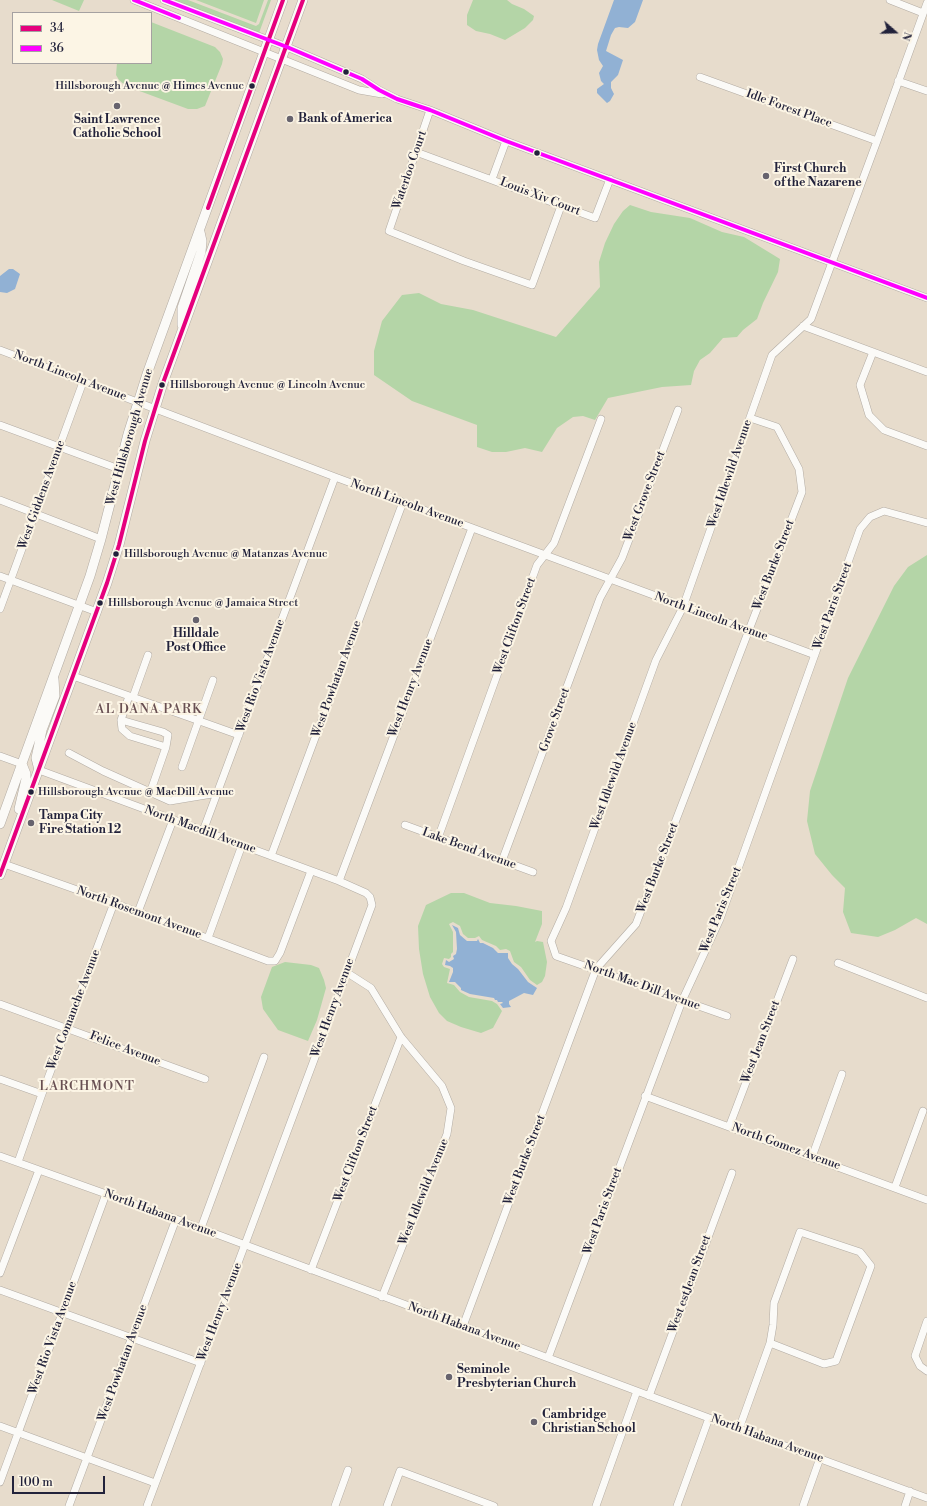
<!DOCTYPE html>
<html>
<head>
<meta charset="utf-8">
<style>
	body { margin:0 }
	#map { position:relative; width:927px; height:1506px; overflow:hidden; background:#e7dccc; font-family:"Libre Bodoni",serif }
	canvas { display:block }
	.legend { position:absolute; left:12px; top:12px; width:140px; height:52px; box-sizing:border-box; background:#fcf5e5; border:1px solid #a5a1a1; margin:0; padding:5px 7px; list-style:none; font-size:12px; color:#22223b }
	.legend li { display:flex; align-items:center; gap:8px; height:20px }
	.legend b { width:20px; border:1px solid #a5a1a1 }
	.north { position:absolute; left:875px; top:12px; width:40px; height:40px; -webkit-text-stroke:3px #fcf5e5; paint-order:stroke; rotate:110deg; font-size:11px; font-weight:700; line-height:16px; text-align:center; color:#22223b }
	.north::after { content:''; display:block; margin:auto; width:14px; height:18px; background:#22223b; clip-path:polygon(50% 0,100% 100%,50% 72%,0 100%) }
	.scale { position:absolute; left:12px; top:1476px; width:93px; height:18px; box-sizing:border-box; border:2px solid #22223b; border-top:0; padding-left:5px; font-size:12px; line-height:14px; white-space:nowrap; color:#22223b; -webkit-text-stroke:3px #fcf5e5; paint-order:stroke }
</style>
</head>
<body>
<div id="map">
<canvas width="927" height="1506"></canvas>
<ul class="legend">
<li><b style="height:5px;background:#e5007d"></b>34</li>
<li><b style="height:5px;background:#f0f"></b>36</li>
</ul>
<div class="north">N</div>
<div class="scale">100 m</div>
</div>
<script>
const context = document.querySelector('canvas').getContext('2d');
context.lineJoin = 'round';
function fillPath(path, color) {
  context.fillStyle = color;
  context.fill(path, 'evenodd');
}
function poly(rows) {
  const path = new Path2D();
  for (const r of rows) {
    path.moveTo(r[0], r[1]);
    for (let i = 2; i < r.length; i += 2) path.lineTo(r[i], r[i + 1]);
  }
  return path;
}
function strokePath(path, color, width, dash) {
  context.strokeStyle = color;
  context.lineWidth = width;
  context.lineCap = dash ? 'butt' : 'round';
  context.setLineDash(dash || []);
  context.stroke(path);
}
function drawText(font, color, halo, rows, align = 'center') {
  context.font = font + ' "Libre Bodoni",serif';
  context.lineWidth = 4;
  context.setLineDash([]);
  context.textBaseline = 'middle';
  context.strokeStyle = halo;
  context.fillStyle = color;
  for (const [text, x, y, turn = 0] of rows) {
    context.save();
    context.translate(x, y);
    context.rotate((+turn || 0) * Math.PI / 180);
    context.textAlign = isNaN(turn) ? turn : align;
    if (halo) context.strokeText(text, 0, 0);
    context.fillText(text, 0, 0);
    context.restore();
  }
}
fillPath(poly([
	[52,0,84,0,79,11],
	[173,0,188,0,256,26,259,24,268,0,271,0,259,33],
	[196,0,264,0,256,23],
	[473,0,507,0,512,4,524,9,534,16,533,20,525,28,505,40,490,34,476,31,467,25,467,15],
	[151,22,215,47,220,52,223,59,222,64,205,106,197,109,188,109,126,86,119,80,116,75,117,63,151,63],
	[630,205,651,212,690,218,722,232,744,237,780,259,778,272,763,303,757,319,743,330,737,337,723,338,710,353,700,360,694,371,691,385,662,387,608,398,595,420,583,416,573,417,557,428,542,452,525,448,506,452,492,452,477,447,477,425,412,401,374,375,374,351,382,321,402,295,419,293,441,304,473,310,556,337,600,287,599,262,605,243,614,224,623,211],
	[927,555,927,924,916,918,895,930,878,937,851,933,843,912,845,888,832,875,815,854,807,821,810,791,848,678,894,586,908,567],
	[451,893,464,893,490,903,516,906,542,911,542,924,535,942,537,941,543,942,547,962,545,976,542,982,537,985,530,980,521,967,514,962,510,951,506,949,500,950,496,946,482,940,479,936,475,938,468,938,463,934,460,926,453,922,449,924,453,932,453,952,451,954,451,957,449,959,444,958,442,964,444,967,450,969,447,983,454,985,460,992,469,997,492,1001,497,1004,502,1011,493,1028,481,1033,461,1027,447,1021,439,1013,430,997,423,974,419,949,418,926,426,905],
	[285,962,311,965,319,968,324,980,326,988,317,1020,308,1041,278,1030,263,1009,261,997,272,967]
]), '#b4d5a7');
fillPath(poly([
	[614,0,643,0,635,22,628,28,619,27,615,28,611,35,606,51,623,60,618,75,611,82,611,88,614,94,610,101,607,103,597,93,597,89,604,84,601,81,599,73,603,66,599,60,597,50,598,44],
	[9,269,13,269,20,274,15,289,7,293,0,292,0,276],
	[452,925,458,928,460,935,467,941,477,941,478,939,480,943,483,943,493,948,498,953,508,953,508,958,512,964,518,969,528,982,537,988,533,995,524,993,509,1001,509,1004,511,1007,503,1008,500,1004,503,1003,502,1002,498,1002,497,1000,495,1000,494,998,470,994,461,990,461,988,455,982,449,982,453,972,453,968,450,966,445,965,446,960,449,962,454,959,453,956,456,954,457,949,456,932]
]), '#91b1d4');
const minor = poly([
	[134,0,359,90,382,94],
	[164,0,287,47,362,79,379,90,397,99,430,110,506,141,927,298],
	[890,0,923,13],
	[700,77,877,141],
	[898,81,927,91],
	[430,110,389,231,464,261,532,285,561,206],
	[416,152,595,218,610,179],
	[492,179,506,141],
	[803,326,927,372],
	[0,350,335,477,815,655],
	[873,352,860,385,869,415,884,430,927,446],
	[0,425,119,469],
	[0,500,101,539],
	[0,576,97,612],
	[0,609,83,382],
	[73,676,239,735],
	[129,696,121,720,122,729,130,736,166,747],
	[133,697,148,655],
	[121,720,163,732,168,735,166,747,150,793],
	[69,753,103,771,170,801,218,793],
	[0,756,22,764],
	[182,767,213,680],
	[39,770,339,881,366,893,370,897,372,905,147,1506],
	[405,825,533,872],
	[203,831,335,477],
	[438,838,537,565,554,543,601,419],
	[271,856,403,502],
	[502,861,600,598,622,558,678,410],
	[4,864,114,903,268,961,275,961,280,953,311,871],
	[339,881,472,528],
	[138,912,173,820],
	[208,938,242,845],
	[838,963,927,998],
	[346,972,371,988,401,1037,442,1086,451,1108,447,1134,382,1297],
	[0,1004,205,1079],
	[727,1016,556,956,551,941,566,908,656,660,683,607,772,355,811,319,877,141,927,3],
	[0,1079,42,1094],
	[645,1096,927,1200],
	[729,1127,793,959],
	[0,1156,176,1219,709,1418,927,1498],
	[812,1157,842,1074],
	[18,1162,42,1094,114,903],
	[895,1187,923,1111],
	[201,1228,264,1057],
	[311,1270,401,1037],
	[0,1273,39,1170],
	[0,1290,201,1363],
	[927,1321,915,1356,920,1366,927,1371],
	[463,1326,596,969,636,924,802,492,799,469,777,427,750,418],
	[548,1358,682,1001,720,919,860,529,870,517,884,511,927,523],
	[649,1396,732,1173],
	[0,1426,155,1483],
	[739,1429,770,1343,773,1325,774,1303,800,1232,860,1252,871,1266,836,1361,824,1364,770,1343],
	[0,1482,106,1194],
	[69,1506,176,1219],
	[335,1506,348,1470],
	[387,1506,400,1471,494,1506],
	[596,1506,637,1391],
	[677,1506,709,1418],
	[803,1506,820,1458],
	[905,1506,910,1491]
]);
const major = poly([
	[182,325,182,308,201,252,202,241,200,232],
	[39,770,36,758,42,730,55,696,54,679],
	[19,809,26,779,26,774,22,764],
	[0,824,90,576,101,539,128,434,147,374,283,0],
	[0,875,107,583,119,545,145,441,163,383,303,0]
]);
strokePath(minor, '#b2aba3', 8);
strokePath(major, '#b2aba3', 10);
strokePath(minor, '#fbfaf7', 7);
strokePath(major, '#fbfaf7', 9);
strokePath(poly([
	[208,208,283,0],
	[0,875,107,583,119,545,145,441,163,383,303,0]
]), '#e5007d', 4);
strokePath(poly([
	[134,0,179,18],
	[164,0,287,47,362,79,379,90,397,99,430,110,506,141,927,298]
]), '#f0f', 4);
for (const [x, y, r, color] of [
	[346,72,3.5,"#22223b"],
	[252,86,3.5,"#22223b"],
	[117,106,4,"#67636e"],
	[290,119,4,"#67636e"],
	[537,153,3.5,"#22223b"],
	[766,176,4,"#67636e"],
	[162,385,3.5,"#22223b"],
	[116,554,3.5,"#22223b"],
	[100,603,3.5,"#22223b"],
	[196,620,4,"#67636e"],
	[31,792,3.5,"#22223b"],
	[31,823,4,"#67636e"],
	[449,1377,4,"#67636e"],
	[534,1422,4,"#67636e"]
]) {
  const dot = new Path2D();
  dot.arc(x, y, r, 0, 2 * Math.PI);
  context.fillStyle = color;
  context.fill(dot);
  strokePath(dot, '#fcf5e5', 1.5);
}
drawText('11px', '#22223b', '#fcf5e5', [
	["Hillsborough Avenue @ Himes Avenue",244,86,"right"],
	["Hillsborough Avenue @ Lincoln Avenue",170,385],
	["Hillsborough Avenue @ Matanzas Avenue",124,554],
	["Hillsborough Avenue @ Jamaica Street",108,603],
	["Hillsborough Avenue @ MacDill Avenue",38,792]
], 'left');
drawText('12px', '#22223b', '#fcf5e5', [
	["Idle Forest Place",789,109,20],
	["Waterloo Court",410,170,-71],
	["Louis Xiv Court",540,197,21],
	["North Lincoln Avenue",70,376,21],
	["West Hillsborough Avenue",130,437,-74],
	["West Idlewild Avenue",730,474,-71],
	["West Giddens Avenue",42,495,-70],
	["West Grove Street",645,496,-69],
	["North Lincoln Avenue",407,504,20],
	["West Burke Street",774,565,-69],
	["West Paris Street",833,606,-70],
	["North Lincoln Avenue",711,617,20],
	["West Clifton Street",515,626,-70],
	["West Rio Vista Avenue",261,676,-70],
	["West Powhatan Avenue",337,679,-70],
	["West Henry Avenue",411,688,-69],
	["Grove Street",555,720,-70],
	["West Idlewild Avenue",614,776,-70],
	["North Macdill Avenue",200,830,20],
	["Lake Bend Avenue",469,849,20],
	["West Burke Street",658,868,-69],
	["West Paris Street",721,910,-68],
	["North Rosemont Avenue",139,913,20],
	["North Mac Dill Avenue",642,986,20],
	["West Henry Avenue",333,1008,-70],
	["West Comanche Avenue",74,1010,-69],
	["West Jean Street",761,1042,-69],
	["Felice Avenue",125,1049,21],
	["North Gomez Avenue",786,1147,20],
	["West Clifton Street",356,1154,-69],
	["West Burke Street",525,1160,-69],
	["West Idlewild Avenue",424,1192,-68],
	["West Paris Street",603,1211,-70],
	["North Habana Avenue",160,1214,20],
	["West estJean Street",690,1284,-70],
	["West Henry Avenue",220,1312,-69],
	["North Habana Avenue",464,1327,20],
	["West Rio Vista Avenue",53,1338,-70],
	["West Powhatan Avenue",123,1363,-70],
	["North Habana Avenue",767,1439,20]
]);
drawText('bold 12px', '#22223b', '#fcf5e5', [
	["Bank of America",298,119],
	["Saint Lawrence",117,120,"center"],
	["Catholic School",117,134,"center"],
	["First Church",774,169],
	["of the Nazarene",774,183],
	["Hilldale",196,634,"center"],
	["Post Office",196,648,"center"],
	["Tampa City",39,816],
	["Fire Station 12",39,830],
	["Seminole",457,1370],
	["Presbyterian Church",457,1384],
	["Cambridge",542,1415],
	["Christian School",542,1429]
], 'left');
context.letterSpacing = '1px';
drawText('13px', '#684f52', '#fcf5e5', [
	["AL DANA PARK",149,710],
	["LARCHMONT",87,1087]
]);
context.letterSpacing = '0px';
</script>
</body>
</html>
